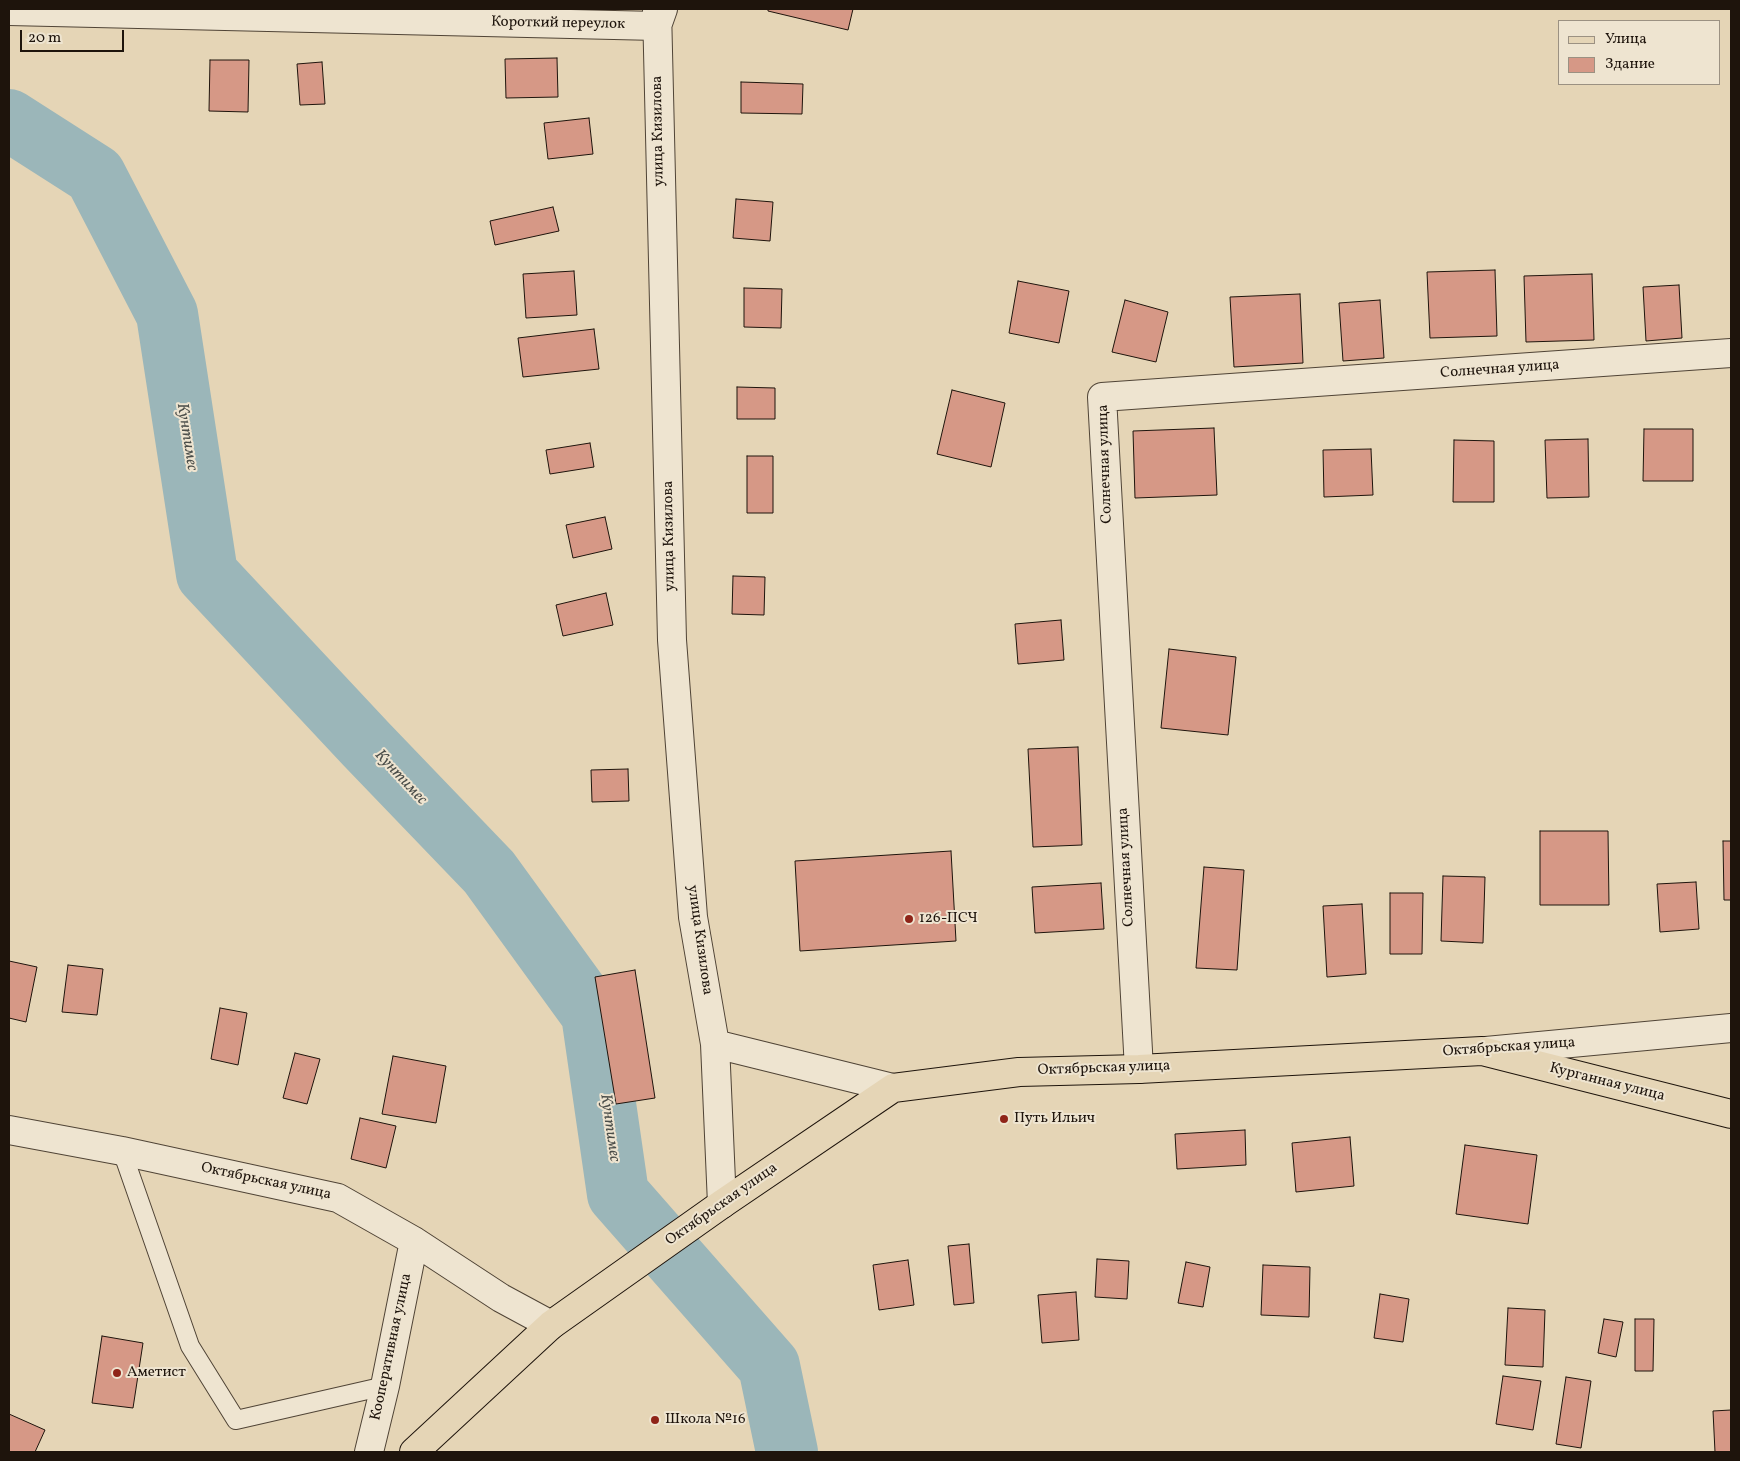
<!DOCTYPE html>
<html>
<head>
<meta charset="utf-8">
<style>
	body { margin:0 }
	#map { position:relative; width:1740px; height:1461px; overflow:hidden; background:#e5d5b6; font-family:Vollkorn,serif }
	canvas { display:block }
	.frame { position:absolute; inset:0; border:10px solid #1e140c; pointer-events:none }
	.legend { position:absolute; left:1558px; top:20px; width:162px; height:65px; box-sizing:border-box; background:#eee4d0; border:1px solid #9b9182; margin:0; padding:6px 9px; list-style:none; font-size:15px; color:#1e140c }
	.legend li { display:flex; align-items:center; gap:10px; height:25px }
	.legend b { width:25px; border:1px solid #9b9182 }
	.scale { position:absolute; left:20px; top:30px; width:104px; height:22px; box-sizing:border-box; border:2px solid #1e140c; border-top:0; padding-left:6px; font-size:15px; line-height:18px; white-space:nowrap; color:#1e140c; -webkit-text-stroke:4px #eee4d0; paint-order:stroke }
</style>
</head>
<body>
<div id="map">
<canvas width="1740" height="1461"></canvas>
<div class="frame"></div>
<ul class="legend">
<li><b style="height:6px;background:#e5d5b6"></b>Улица</li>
<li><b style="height:14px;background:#d69886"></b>Здание</li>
</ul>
<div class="scale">20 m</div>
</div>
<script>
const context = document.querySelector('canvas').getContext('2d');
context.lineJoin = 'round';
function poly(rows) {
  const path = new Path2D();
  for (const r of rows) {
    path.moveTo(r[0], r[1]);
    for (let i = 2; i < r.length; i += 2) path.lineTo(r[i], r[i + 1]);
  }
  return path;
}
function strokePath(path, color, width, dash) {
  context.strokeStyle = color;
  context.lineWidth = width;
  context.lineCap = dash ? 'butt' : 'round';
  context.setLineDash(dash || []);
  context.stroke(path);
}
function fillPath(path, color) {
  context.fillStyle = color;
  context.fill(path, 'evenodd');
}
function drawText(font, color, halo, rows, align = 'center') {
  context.font = font + ' Vollkorn,serif';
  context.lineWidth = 4;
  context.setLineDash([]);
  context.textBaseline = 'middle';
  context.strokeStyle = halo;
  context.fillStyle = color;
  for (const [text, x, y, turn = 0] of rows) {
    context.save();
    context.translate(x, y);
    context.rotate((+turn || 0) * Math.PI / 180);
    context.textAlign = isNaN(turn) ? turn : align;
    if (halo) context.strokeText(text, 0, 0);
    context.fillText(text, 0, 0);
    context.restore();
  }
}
strokePath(poly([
	[9,120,95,175,167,314,207,574,366,744,489,872,592,1014,618,1194,769,1366,787,1452]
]), '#9bb6b9', 62);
const building = poly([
	[768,9,853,9,848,30,768,11,768,9],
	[557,58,558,97,506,98,505,59,557,58],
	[210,60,249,60,248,112,209,111,210,60],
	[322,62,325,104,300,105,297,64,322,62],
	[741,82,803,84,802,114,741,113,741,82],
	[589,118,593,154,548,159,544,123,589,118],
	[736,199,773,202,770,241,733,238,736,199],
	[553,207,559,231,495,245,490,221,553,207],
	[1495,270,1497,336,1430,338,1427,272,1495,270],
	[574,271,577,315,526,318,523,274,574,271],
	[1592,274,1594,340,1526,342,1524,276,1592,274],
	[1018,281,1069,291,1059,343,1009,333,1018,281],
	[1679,285,1682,338,1646,341,1643,287,1679,285],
	[744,288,782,289,781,328,744,327,744,288],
	[1300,294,1303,363,1234,367,1230,297,1300,294],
	[1125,300,1168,312,1156,362,1112,352,1125,300],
	[1380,300,1384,358,1343,361,1339,303,1380,300],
	[594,329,599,369,523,377,518,338,594,329],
	[737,387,775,388,775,419,737,419,737,387],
	[952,390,1005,403,991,467,937,454,952,390],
	[1214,428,1217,495,1135,498,1133,431,1214,428],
	[1644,429,1693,429,1693,481,1643,481,1644,429],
	[1588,439,1589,497,1547,498,1545,440,1588,439],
	[1454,440,1494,441,1494,502,1453,502,1454,440],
	[590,443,594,467,550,474,546,450,590,443],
	[1371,449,1373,495,1324,497,1323,450,1371,449],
	[747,456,773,456,773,513,747,513,747,456],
	[605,517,612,549,573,558,566,525,605,517],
	[733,576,765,577,764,615,732,614,733,576],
	[606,593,613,625,563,636,556,605,606,593],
	[1061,620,1064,660,1018,664,1015,624,1061,620],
	[1169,649,1236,657,1228,735,1161,728,1169,649],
	[1078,747,1082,845,1033,847,1028,749,1078,747],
	[628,769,629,801,592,802,591,770,628,769],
	[1540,831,1608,831,1609,905,1540,905,1540,831],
	[1723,841,1731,841,1731,900,1724,900,1723,841],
	[951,851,956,941,800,951,795,861,951,851],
	[1204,867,1244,870,1237,970,1196,968,1204,867],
	[1443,876,1485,877,1483,943,1441,941,1443,876],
	[1696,882,1699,929,1660,932,1657,884,1696,882],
	[1101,883,1104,929,1035,933,1032,887,1101,883],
	[1390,893,1423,893,1422,954,1390,954,1390,893],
	[1362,904,1366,974,1327,977,1323,906,1362,904],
	[9,961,37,967,26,1022,9,1018,9,961],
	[68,965,103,969,97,1015,62,1012,68,965],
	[635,970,655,1098,616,1104,595,977,635,970],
	[220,1008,247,1013,238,1065,211,1059,220,1008],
	[295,1053,320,1059,307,1104,283,1098,295,1053],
	[393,1056,446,1066,436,1123,382,1114,393,1056],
	[360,1118,396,1126,386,1168,351,1159,360,1118],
	[1245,1130,1246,1165,1177,1169,1175,1134,1245,1130],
	[1350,1137,1354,1186,1296,1192,1292,1143,1350,1137],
	[1465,1145,1537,1155,1528,1224,1456,1214,1465,1145],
	[969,1244,974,1303,954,1305,948,1246,969,1244],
	[1097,1259,1129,1261,1127,1299,1095,1297,1097,1259],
	[908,1260,914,1305,879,1310,873,1265,908,1260],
	[1186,1262,1210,1267,1203,1307,1178,1303,1186,1262],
	[1263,1265,1310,1267,1309,1317,1261,1315,1263,1265],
	[1076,1292,1079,1340,1042,1343,1038,1295,1076,1292],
	[1380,1294,1409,1299,1403,1342,1374,1338,1380,1294],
	[1508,1308,1545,1310,1543,1367,1505,1365,1508,1308],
	[1604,1319,1623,1322,1616,1357,1598,1353,1604,1319],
	[1635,1319,1654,1319,1653,1371,1635,1371,1635,1319],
	[102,1336,143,1343,133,1408,92,1403,102,1336],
	[1503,1376,1541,1381,1533,1430,1496,1424,1503,1376],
	[1566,1377,1591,1381,1581,1448,1556,1444,1566,1377],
	[1731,1410,1731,1452,1715,1452,1713,1411,1731,1410],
	[9,1414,45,1430,35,1452,9,1452,9,1414]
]);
fillPath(building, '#d69886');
strokePath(building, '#1e140c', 1);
const service = poly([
	[122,1151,190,1346,236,1420,385,1386]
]);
const minor = poly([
	[657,9,672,640,693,917,715,1044,893,1088],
	[9,11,657,26,663,9],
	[715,1044,722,1204],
	[1139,1069,1102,397,1731,353]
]);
const tertiary = poly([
	[1486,1051,1731,1028],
	[9,1130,122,1151,338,1198,414,1241,501,1298,551,1325],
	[369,1452,385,1386,414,1241]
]);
const primary = poly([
	[414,1452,551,1325,722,1204,893,1088,1019,1072,1139,1069,1482,1051,1731,1114]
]);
strokePath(service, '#504436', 20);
strokePath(minor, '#504436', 30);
strokePath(tertiary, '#504436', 30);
strokePath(primary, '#1e140c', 30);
strokePath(service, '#eee4d0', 18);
strokePath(minor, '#eee4d0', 28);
strokePath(tertiary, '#eee4d0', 28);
strokePath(primary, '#e5d5b6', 28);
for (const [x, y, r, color] of [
	[909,919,5,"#8f2418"],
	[1004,1119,5,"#8f2418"],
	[117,1373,5,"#8f2418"],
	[655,1420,5,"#8f2418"]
]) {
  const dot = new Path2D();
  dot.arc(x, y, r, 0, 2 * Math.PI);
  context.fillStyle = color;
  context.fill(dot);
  strokePath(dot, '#eee4d0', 2);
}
drawText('15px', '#1e140c', '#eee4d0', [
	["Короткий переулок",558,24,1],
	["улица Кизилова",659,131,-91],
	["Солнечная улица",1500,370,-4],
	["Солнечная улица",1106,464,-92],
	["улица Кизилова",670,536,-91],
	["Солнечная улица",1127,867,-93],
	["улица Кизилова",699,940,82],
	["Октябрьская улица",1509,1048,-4],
	["Октябрьская улица",1104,1069,-2],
	["Курганная улица",1607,1083,14],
	["Октябрьская улица",266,1182,12],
	["Октябрьская улица",722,1205,-35],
	["Кооперативная улица",392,1347,-78]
]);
drawText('15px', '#1e140c', '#eee4d0', [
	["126-ПСЧ",919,919],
	["Путь Ильич",1014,1119],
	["Аметист",127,1373],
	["Школа №16",665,1420]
], 'left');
drawText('italic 16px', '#4a4d49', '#eee4d0', [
	["Кунтимес",186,437,81],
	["Кунтимес",400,778,47],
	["Кунтимес",609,1128,82]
]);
</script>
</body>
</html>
